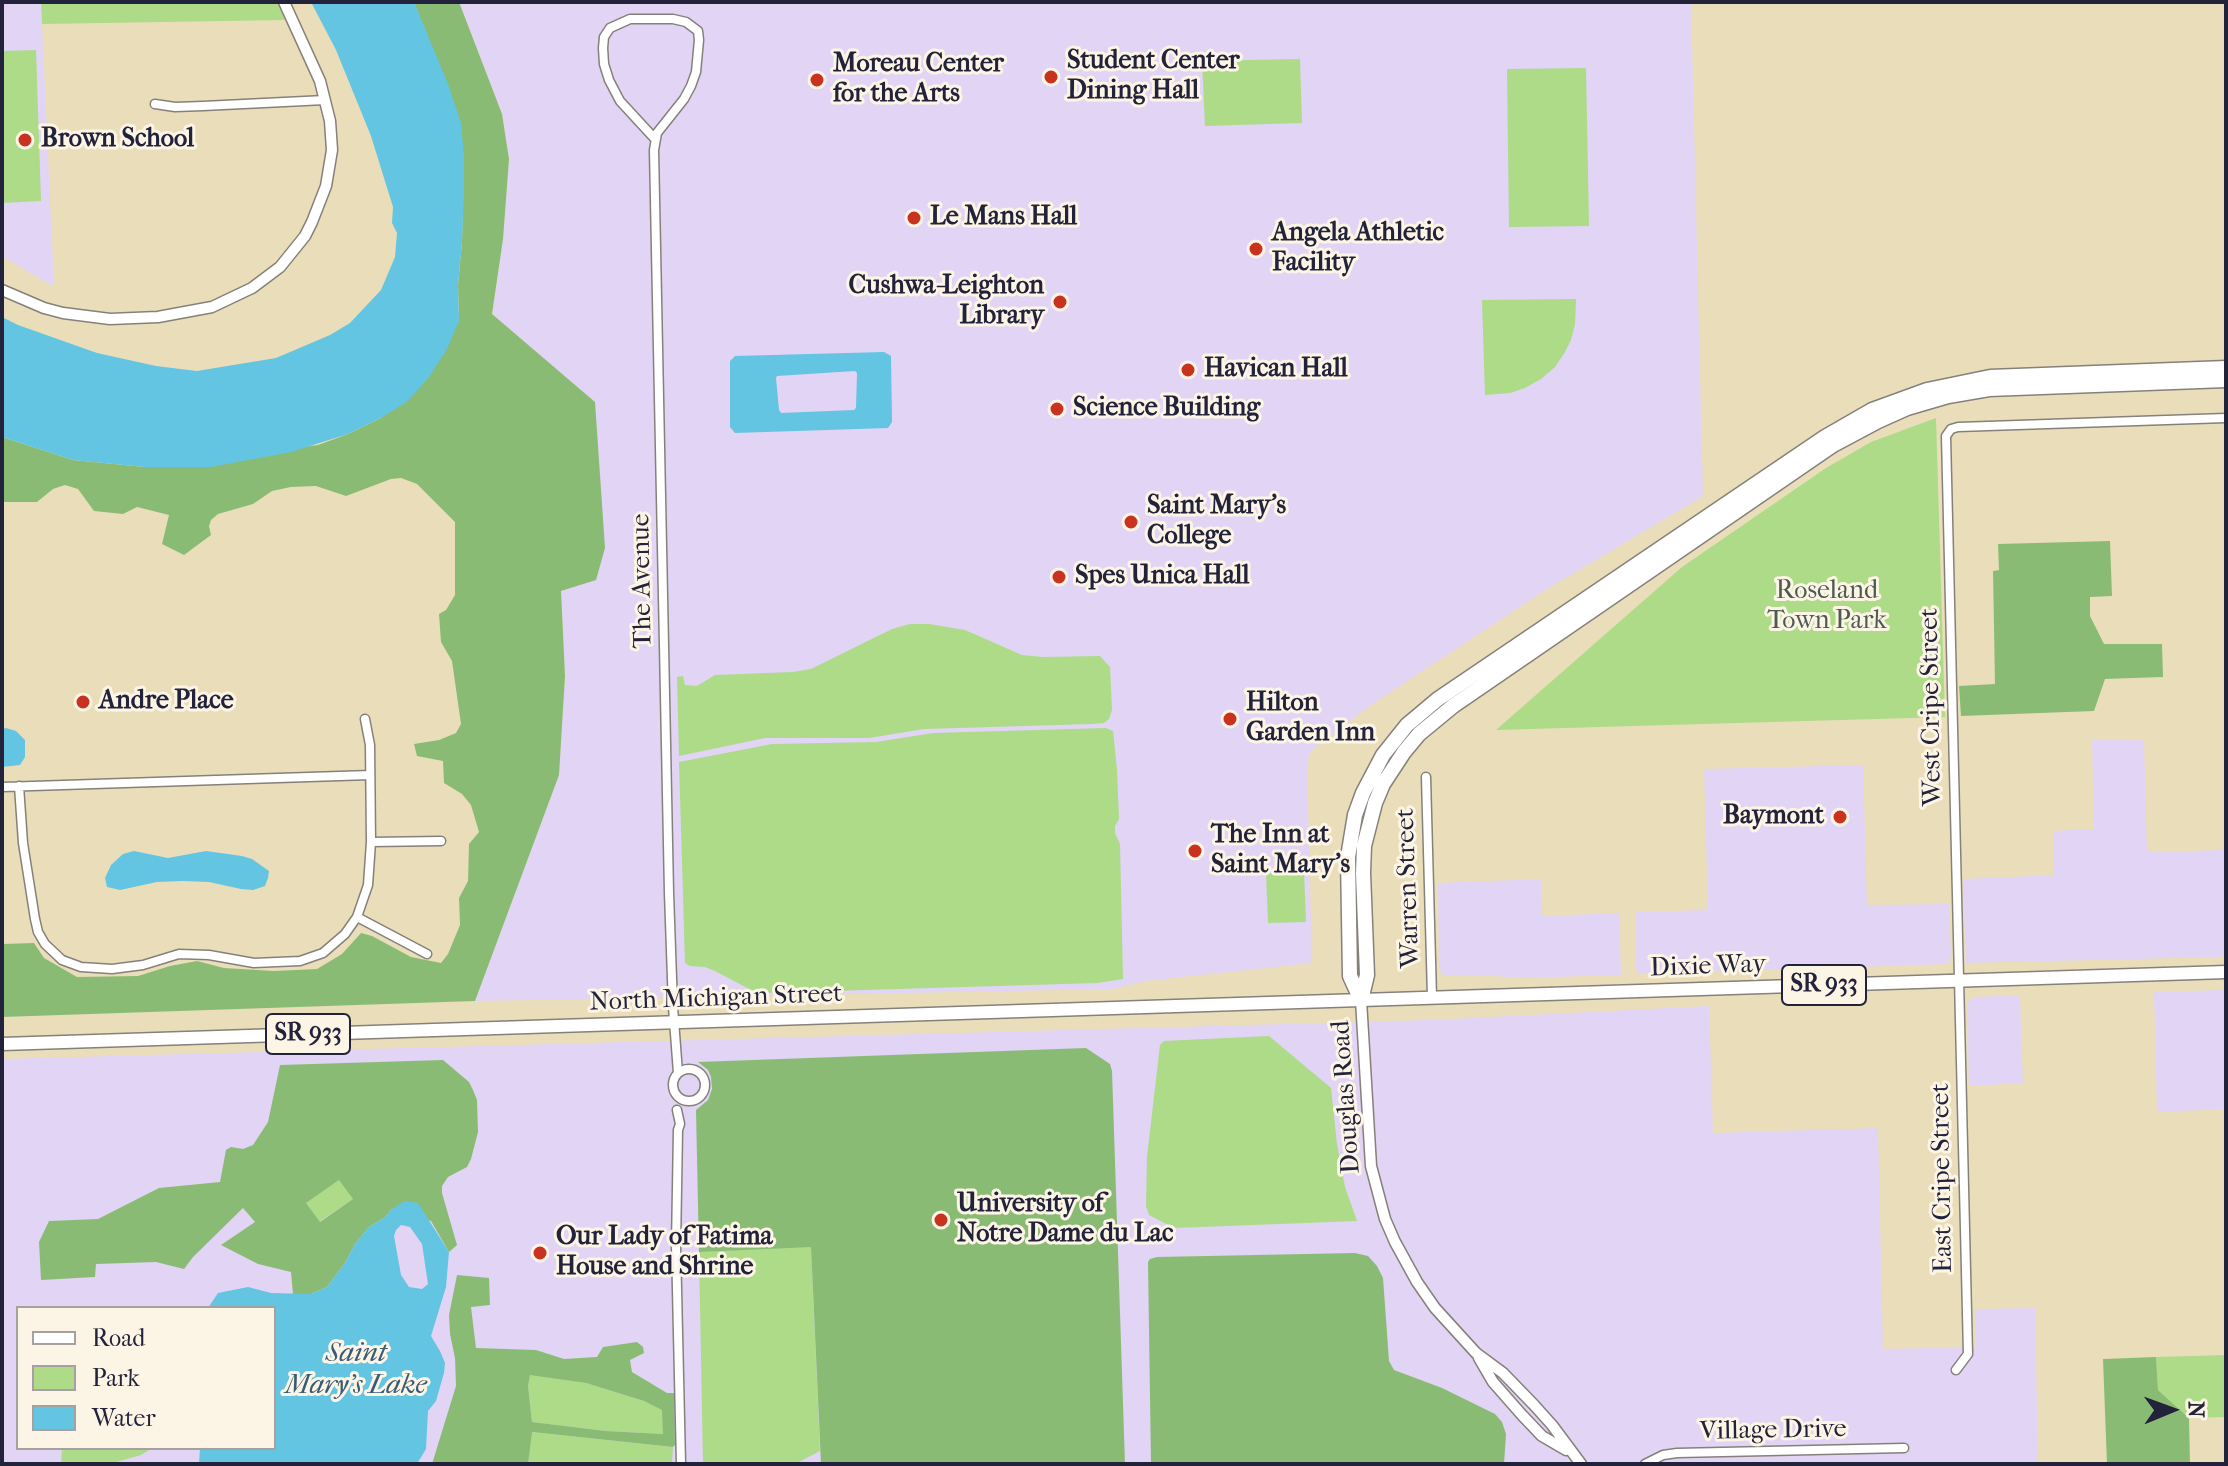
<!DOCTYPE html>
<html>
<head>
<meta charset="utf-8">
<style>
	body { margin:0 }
	#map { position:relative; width:2228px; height:1466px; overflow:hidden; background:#eadeba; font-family:"IM FELL French Canon",serif }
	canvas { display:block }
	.frame { position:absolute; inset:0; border:4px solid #22223b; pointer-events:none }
	.legend { position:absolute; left:16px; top:1306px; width:260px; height:144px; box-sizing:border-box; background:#fcf5e5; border:2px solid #a5a1a1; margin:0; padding:10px 14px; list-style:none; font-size:24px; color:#22223b }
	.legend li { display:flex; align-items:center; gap:16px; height:40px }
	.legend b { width:40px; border:2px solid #a5a1a1 }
	.north { position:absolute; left:2132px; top:1370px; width:80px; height:80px; -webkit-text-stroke:6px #fcf5e5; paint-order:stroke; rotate:89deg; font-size:22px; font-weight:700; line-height:32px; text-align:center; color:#22223b }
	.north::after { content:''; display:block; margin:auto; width:28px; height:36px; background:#22223b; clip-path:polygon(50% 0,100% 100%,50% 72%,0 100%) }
</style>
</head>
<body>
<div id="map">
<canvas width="2228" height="1466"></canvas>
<div class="frame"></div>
<ul class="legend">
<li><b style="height:10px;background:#fff"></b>Road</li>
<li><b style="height:22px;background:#addb88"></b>Park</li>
<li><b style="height:22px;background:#63c5e1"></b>Water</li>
</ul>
<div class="north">N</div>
</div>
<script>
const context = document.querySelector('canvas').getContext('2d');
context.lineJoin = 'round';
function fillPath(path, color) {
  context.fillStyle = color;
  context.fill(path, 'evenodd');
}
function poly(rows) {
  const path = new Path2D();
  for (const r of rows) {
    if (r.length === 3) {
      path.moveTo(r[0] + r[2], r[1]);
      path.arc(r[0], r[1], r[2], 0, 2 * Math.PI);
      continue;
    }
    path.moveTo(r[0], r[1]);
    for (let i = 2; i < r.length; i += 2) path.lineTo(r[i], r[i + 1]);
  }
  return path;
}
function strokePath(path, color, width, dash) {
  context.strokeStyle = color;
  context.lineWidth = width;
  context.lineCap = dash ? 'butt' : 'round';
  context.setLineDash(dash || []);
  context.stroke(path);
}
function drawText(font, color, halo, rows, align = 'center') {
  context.font = font + ' "IM FELL French Canon",serif';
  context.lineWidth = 6;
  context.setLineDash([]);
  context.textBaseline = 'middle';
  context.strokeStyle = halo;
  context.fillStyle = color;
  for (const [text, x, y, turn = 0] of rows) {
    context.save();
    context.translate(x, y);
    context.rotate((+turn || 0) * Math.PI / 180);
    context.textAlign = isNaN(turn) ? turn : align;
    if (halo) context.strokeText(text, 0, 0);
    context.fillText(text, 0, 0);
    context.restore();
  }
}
fillPath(poly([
	[2,2,41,2,54,287,2,256],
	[459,2,1691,2,1703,496,1544,591,1371,705,1311,751,1307,763,1312,963,1145,981,1112,989,475,1001,559,774,565,676,561,590,595,402,492,314,503,239,509,159,502,114],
	[2144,739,2147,852,2226,850,2226,954,2218,957,1966,963,1963,879,2054,875,2053,831,2094,829,2092,740],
	[1863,765,1867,905,1949,904,1951,955,1948,964,1638,974,1636,968,1635,912,1708,910,1704,769],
	[1541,879,1542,916,1619,913,1621,975,1522,978,1481,975,1443,975,1439,969,1438,883],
	[2224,990,2226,995,2226,1109,2157,1112,2154,992],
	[2020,995,2023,1083,1969,1086,1967,1004,1972,997],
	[1709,1006,1713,1133,1878,1128,1883,1349,1976,1347,1975,1309,2035,1308,2038,1464,2,1464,2,1059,1432,1020],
	[18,1308,274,1308,274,1448,18,1448]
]), '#e1d4f4');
fillPath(poly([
	[41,2,277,2,285,20,42,24],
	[36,50,41,201,2,203,2,51],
	[1300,59,1302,123,1205,126,1202,61],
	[1586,68,1589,226,1509,227,1507,69],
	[1576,299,1575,324,1571,340,1565,352,1555,367,1541,379,1525,388,1510,393,1485,395,1482,300],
	[1936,418,1945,717,1496,730,1682,567,1826,468,1871,442],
	[910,624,929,624,965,630,1022,655,1043,657,1100,656,1110,667,1112,710,1109,719,1104,723,1091,724,924,729,869,738,765,738,679,756,677,677,683,676,685,685,697,686,715,675,793,672,811,669,892,629],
	[1106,728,1113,731,1117,770,1119,819,1115,826,1115,833,1120,844,1123,979,1097,983,764,993,755,992,715,971,705,967,690,966,685,963,679,762,772,744,876,742,933,733],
	[1304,871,1306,922,1268,923,1266,873],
	[1269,1036,1331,1088,1337,1144,1345,1187,1357,1221,1174,1228,1149,1215,1146,1206,1147,1157,1160,1045,1164,1041],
	[340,1179,353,1199,319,1222,306,1203],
	[811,1246,820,1451,795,1464,703,1464,699,1252],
	[2226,1355,2226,1417,2189,1418,2158,1390,2156,1357],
	[530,1374,586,1383,644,1401,663,1410,663,1434,606,1431,532,1422,528,1386],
	[531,1432,673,1447,672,1464,528,1464],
	[62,1448,152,1448,141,1455,109,1464,61,1464]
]), '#addb88');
fillPath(poly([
	[414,2,459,2,502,114,509,159,503,239,492,314,595,402,605,548,596,580,561,591,565,676,559,775,475,1001,2,1017,2,944,34,943,44,958,77,977,138,976,170,966,197,961,224,968,274,971,317,969,342,954,361,933,372,936,411,957,441,963,448,954,460,925,459,898,468,881,469,844,479,832,471,805,462,794,444,783,443,761,417,756,414,744,439,740,456,733,461,724,452,661,441,642,439,614,446,610,455,595,455,522,417,484,401,478,391,479,346,496,316,486,291,487,272,491,253,504,218,514,211,520,209,526,211,535,184,555,162,544,169,515,137,507,123,514,94,511,78,489,65,485,53,489,37,502,2,502,2,437,73,460,145,467,318,445,348,434,381,418,459,321,458,285,462,242,464,158,427,37],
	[2110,541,2112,596,2090,597,2090,616,2104,644,2162,644,2163,677,2105,679,2094,711,1961,716,1959,686,1995,684,1993,571,1999,570,1998,544],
	[1086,1048,1110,1064,1112,1071,1125,1464,821,1464,811,1247,699,1252,696,1110,708,1100,712,1089,711,1077,708,1070,698,1062],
	[443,1060,469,1082,473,1090,477,1100,478,1132,471,1159,467,1167,448,1177,442,1186,442,1193,457,1245,449,1252,431,1221,392,1209,384,1218,369,1227,355,1244,345,1263,327,1287,311,1294,293,1294,291,1272,258,1264,221,1245,255,1222,243,1208,193,1257,184,1269,156,1262,96,1264,95,1277,41,1280,39,1242,49,1221,98,1219,159,1188,220,1182,226,1150,231,1147,243,1149,253,1145,268,1122,280,1065],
	[339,1180,353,1199,320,1222,306,1203],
	[1355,1253,1368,1256,1377,1266,1383,1278,1389,1361,1394,1370,1442,1388,1495,1414,1502,1422,1506,1434,1504,1464,1151,1464,1148,1262,1150,1259,1157,1257],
	[457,1275,489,1278,490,1305,471,1307,476,1348,536,1350,564,1359,597,1357,603,1347,637,1342,643,1347,644,1353,630,1360,632,1372,667,1393,674,1393,675,1445,673,1447,532,1432,528,1464,432,1464,456,1386,455,1358,450,1334,449,1315],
	[530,1375,586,1383,644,1401,662,1410,663,1434,606,1431,532,1422,528,1386],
	[2156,1357,2158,1390,2189,1418,2190,1464,2107,1464,2103,1359]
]), '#8abb74');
fillPath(poly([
	[311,2,414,2,448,84,461,123,464,158,464,190,462,242,458,285,459,321,447,349,429,377,408,401,381,418,348,434,291,452,211,467,145,467,73,460,2,437,2,317,18,325,97,353,156,366,197,371,276,358,330,335,350,323,381,290,395,257,397,233,392,223,393,207,371,136,336,50],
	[884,352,891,356,892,422,888,428,735,433,730,427,730,361,735,356],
	[855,371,857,373,856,408,854,410,781,413,779,410,776,378,777,376],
	[6,728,16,731,25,740,25,757,20,765,2,767,2,729],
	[134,851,168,858,206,851,242,856,252,859,269,871,268,878,265,886,253,890,241,889,209,882,183,881,157,882,120,890,107,887,105,878,111,865,123,854],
	[405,1201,418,1203,449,1252,446,1287,431,1336,440,1351,445,1363,444,1373,436,1401,428,1411,426,1449,417,1464,199,1464,200,1448,274,1448,274,1308,208,1308,218,1293,248,1287,271,1293,311,1294,327,1287,345,1263,355,1244,369,1227,384,1218,392,1209],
	[401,1225,410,1227,422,1244,428,1284,422,1289,409,1287,401,1275,394,1236,396,1230]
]), '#63c5e1');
const minor = poly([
	[155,104,175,107,203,106,325,100],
	[655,139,620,101,609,80,604,64,603,48,604,37,610,28,630,19,673,19,686,22,698,31,699,40,696,72,691,86,684,99,657,133,654,150,669,893,673,1007,678,1073],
	[1426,777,1432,997],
	[19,786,23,843,35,919,38,932,45,944,62,960,81,967,112,969,143,965,179,954,209,955,254,963,300,961,323,953,345,934,357,917,368,885,371,842,370,745,365,719],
	[2,787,370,775],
	[371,842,441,841],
	[357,917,427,954],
	[689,1085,16],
	[677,1110,680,1124,678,1130,676,1246,681,1464],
	[1956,1370,1968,1354,1946,436,1951,429,1958,427,2226,418],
	[1645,1464,1663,1455,1677,1453,1904,1448]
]);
const tertiary = poly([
	[2,290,44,308,63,313,110,319,158,317,212,307,252,288,280,267,305,236,312,222,326,186,332,150,330,121,320,81,284,2],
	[1361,1000,1371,1166,1385,1219,1395,1242,1417,1282,1435,1308,1476,1353,1503,1373,1534,1405,1552,1425,1581,1464],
	[1479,1358,1493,1382,1522,1415,1542,1436,1566,1450]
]);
const primary = poly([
	[2,1044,2226,972]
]);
const motorway = poly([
	[1361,1000,1350,976,1348,857,1355,815,1363,793,1383,755,1407,725,1438,699,1825,437,1872,410,1927,390,1990,377,2226,368],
	[1361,1000,1367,975,1363,873,1364,846,1375,803,1383,784,1404,752,1419,734,1453,706,1833,445,1878,421,1907,408,1948,396,1989,389,2226,380]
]);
strokePath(minor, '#86807a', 11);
strokePath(tertiary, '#86807a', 13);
strokePath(primary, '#86807a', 15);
strokePath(motorway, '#86807a', 17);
strokePath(minor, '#fff', 8);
strokePath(tertiary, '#fff', 10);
strokePath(primary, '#fff', 12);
strokePath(motorway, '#fff', 14);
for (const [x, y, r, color] of [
	[1051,77,8,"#c8321e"],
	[817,80,8,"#c8321e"],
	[25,140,8,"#c8321e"],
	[914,218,8,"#c8321e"],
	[1256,249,8,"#c8321e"],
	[1060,302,8,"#c8321e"],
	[1188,370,8,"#c8321e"],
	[1057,409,8,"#c8321e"],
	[1131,522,8,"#c8321e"],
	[1059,577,8,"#c8321e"],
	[83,702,8,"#c8321e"],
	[1230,719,8,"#c8321e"],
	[1840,817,8,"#c8321e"],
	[1195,851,8,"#c8321e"],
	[941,1220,8,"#c8321e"],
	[540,1253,8,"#c8321e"]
]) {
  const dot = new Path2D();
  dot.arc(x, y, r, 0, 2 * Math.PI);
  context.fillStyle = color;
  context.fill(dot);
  strokePath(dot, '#fcf5e5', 3);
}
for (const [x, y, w] of [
	[1824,985,84],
	[308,1034,84]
]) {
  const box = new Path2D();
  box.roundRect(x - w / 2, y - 20, w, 40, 6);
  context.fillStyle = '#fcf5e5';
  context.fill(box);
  strokePath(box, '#22223b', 2);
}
drawText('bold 24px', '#22223b', null, [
	["SR 933",1824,985],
	["SR 933",308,1034]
]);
drawText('bold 26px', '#22223b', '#fcf5e5', [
	["Student Center",1067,62],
	["Dining Hall",1067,92],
	["Moreau Center",833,65],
	["for the Arts",833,95],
	["Brown School",41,140],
	["Le Mans Hall",930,218],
	["Angela Athletic",1272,234],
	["Facility",1272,264],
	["Cushwa-Leighton",1044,287,"right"],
	["Library",1044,317,"right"],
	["Havican Hall",1204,370],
	["Science Building",1073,409],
	["Saint Mary's",1147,507],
	["College",1147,537],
	["Spes Unica Hall",1075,577],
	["Andre Place",99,702],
	["Hilton",1246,704],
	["Garden Inn",1246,734],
	["Baymont",1824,817,"right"],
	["The Inn at",1211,836],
	["Saint Mary's",1211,866],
	["University of",957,1205],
	["Notre Dame du Lac",957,1235],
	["Our Lady of Fatima",556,1238],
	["House and Shrine",556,1268]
], 'left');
drawText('26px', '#22223b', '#fcf5e5', [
	["The Avenue",643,581,-91],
	["West Cripe Street",1932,707,-91],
	["Warren Street",1409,888,-92],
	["Dixie Way",1708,967,-2],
	["North Michigan Street",716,999,-2],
	["Douglas Road",1347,1097,-94],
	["East Cripe Street",1943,1178,-91],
	["Village Drive",1773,1431,-1]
]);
drawText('26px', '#4c5a52', '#fcf5e5', [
	["Roseland",1827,592],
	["Town Park",1827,622]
]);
drawText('italic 28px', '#395b75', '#fcf5e5', [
	["Saint",356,1354],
	["Mary's Lake",356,1386]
]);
</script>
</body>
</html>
